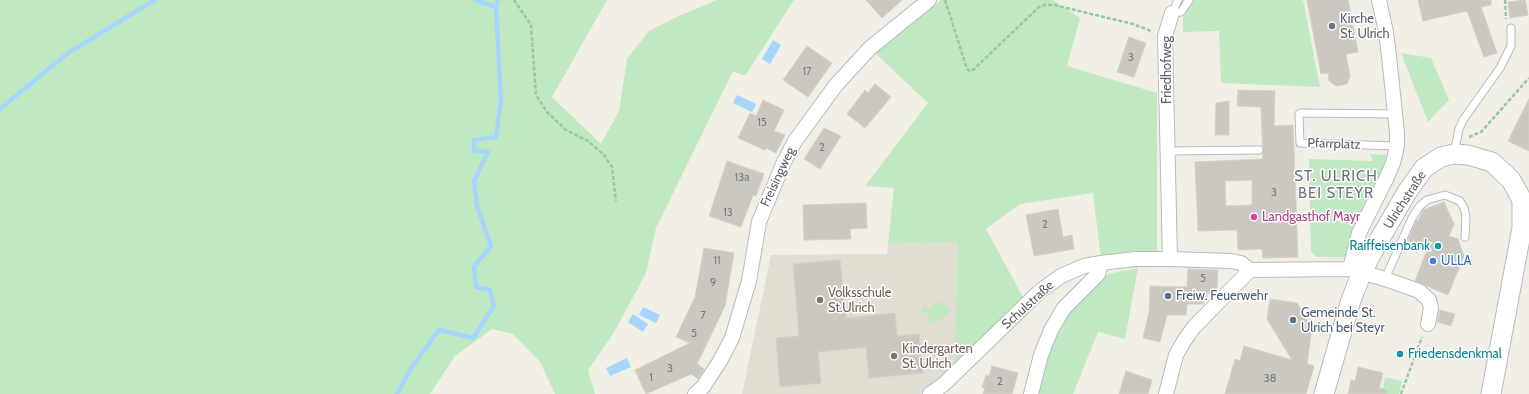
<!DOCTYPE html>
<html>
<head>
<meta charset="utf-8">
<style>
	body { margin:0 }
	canvas { display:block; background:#f0eee5 }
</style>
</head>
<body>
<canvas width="1529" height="394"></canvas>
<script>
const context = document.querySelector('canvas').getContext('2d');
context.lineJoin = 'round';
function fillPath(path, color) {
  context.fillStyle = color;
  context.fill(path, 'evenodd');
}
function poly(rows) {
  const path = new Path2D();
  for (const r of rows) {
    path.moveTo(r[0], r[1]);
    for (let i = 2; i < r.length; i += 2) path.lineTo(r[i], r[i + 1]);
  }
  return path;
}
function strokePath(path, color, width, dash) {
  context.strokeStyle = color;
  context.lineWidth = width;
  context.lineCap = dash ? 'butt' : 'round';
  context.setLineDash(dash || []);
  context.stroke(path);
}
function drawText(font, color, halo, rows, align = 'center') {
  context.font = font + ' Cabin,sans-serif';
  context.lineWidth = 3;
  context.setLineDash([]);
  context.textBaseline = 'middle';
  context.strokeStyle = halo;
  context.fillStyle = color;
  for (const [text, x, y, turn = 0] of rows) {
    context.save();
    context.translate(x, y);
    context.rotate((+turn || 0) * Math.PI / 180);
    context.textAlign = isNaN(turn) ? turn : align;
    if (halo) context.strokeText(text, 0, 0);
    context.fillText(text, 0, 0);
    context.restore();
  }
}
fillPath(poly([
	[958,242,954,369,938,384,930,386,920,394,742,394,771,255,887,254,888,244]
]), '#e0ddd3');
fillPath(poly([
	[0,0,607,0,552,97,601,144,619,111,627,59,649,31,679,16,717,0,794,0,745,76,733,71,656,228,646,273,613,334,588,370,595,394,555,394,540,362,513,334,492,329,455,356,430,394,0,394],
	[941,0,1053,0,1080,18,1067,66,1157,93,1157,251,1101,258,1093,193,1020,204,986,229,1024,299,954,369,958,242,888,244,894,188,865,186,928,103,875,53],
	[1193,0,1303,0,1320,87,1221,83,1219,31,1183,32,1183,17],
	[1401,53,1431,58,1449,100,1428,122],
	[1370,154,1389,155,1389,160,1347,257,1317,257,1311,252,1309,159,1373,161],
	[1138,268,1125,339,1098,332,1073,394,1038,394,1055,329,1068,308,1099,279,1108,274],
	[939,300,942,304,948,306,951,311,934,324,930,323,928,321,929,316,921,310,924,306,928,309],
	[1385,377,1402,381,1399,394,1382,394]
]), '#c0e9c1');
fillPath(poly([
	[773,40,781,45,770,64,762,59],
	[737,95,756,104,752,112,733,103],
	[643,307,660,315,656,323,639,315],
	[633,314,648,324,643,332,628,322],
	[627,358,631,367,610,376,606,368]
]), '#a6d6ff');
strokePath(poly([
	[475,0,496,7],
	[0,109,68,53,155,0],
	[397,394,410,370,439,330,473,338,494,306,490,290,476,287,474,267,491,246,477,206,474,181,488,152,474,151,474,140,496,137,501,101,496,7,498,0]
]), '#a6d6ff', 4.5);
const building = poly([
	[866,0,902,0,882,18,866,0],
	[1307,0,1348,0,1358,52,1346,54,1350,76,1347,84,1336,86,1329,81,1328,73,1321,74,1307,0],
	[1418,0,1491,0,1491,5,1481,7,1497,53,1484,57,1467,11,1423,21,1418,0],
	[1525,0,1528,15,1510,18,1508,2,1525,0],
	[1129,37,1146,43,1134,77,1117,72,1129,37],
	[807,46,832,63,808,97,783,80,807,46],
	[875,84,891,97,865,128,847,114,865,90,868,93,875,84],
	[1238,90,1275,91,1274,126,1293,125,1298,257,1263,258,1262,249,1238,250,1237,230,1198,231,1195,162,1263,159,1261,107,1237,106,1238,90],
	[1252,180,1252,205,1226,206,1225,181,1252,180],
	[1529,99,1529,151,1508,141,1529,99],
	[763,100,784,110,774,131,785,135,776,153,766,148,765,150,738,138,750,113,756,116,763,100],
	[1229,101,1229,135,1215,135,1216,103,1229,101],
	[824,128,841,136,820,169,804,159,824,128],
	[727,161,764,174,756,196,753,195,741,227,709,216,727,161],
	[1444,202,1454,224,1449,236,1458,239,1464,256,1448,295,1415,281,1427,250,1407,243,1416,220,1418,221,1423,210,1444,202],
	[866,203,867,228,850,229,851,239,804,240,803,205,866,203],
	[1058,209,1063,237,1072,235,1074,249,1034,256,1026,215,1058,209],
	[704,248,734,253,725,306,697,364,704,369,698,379,691,374,646,394,635,370,690,343,676,337,695,297,704,248],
	[840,260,846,318,895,313,897,336,919,334,923,373,869,378,866,347,818,352,821,383,780,387,776,338,799,336,793,264,840,260],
	[1188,269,1218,270,1217,291,1215,293,1207,293,1207,300,1204,300,1203,304,1187,304,1186,315,1167,315,1160,342,1143,338,1149,312,1150,286,1187,287,1188,269],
	[1270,299,1297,303,1312,327,1307,364,1314,366,1306,394,1225,394,1235,359,1240,361,1244,346,1292,360,1267,319,1270,299],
	[1440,310,1455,314,1451,326,1437,322,1440,310],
	[992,366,1018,373,1012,394,983,394,985,388,982,387,986,375,989,376,992,366],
	[1358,367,1383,373,1379,388,1387,390,1387,394,1348,394,1351,380,1355,381,1358,367],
	[1126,371,1152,380,1148,394,1119,394,1126,371]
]);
fillPath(building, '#cbc8c2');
strokePath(building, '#d5d0c3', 1);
const lane = poly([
	[1178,0,1172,13,1181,12,1189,0],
	[1395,114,1301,113,1299,114,1300,143,1397,146],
	[1168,151,1259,150],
	[1454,154,1459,129,1463,120,1500,68,1511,46,1511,28],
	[1385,279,1412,218,1419,207,1427,200,1445,195,1460,201,1464,208,1466,216,1465,237]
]);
const street = poly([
	[1170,259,1165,36,1172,13],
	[1350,269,1359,233,1386,179,1393,163,1397,146,1397,133,1389,56,1386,32,1379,0],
	[695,394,703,387,720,361,732,338,749,281,759,222,784,162,795,141,836,85,870,48,929,0],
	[930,394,943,385,1040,291,1061,276,1084,266,1101,263,1135,259,1170,259,1231,261,1241,263,1250,270,1350,269,1385,279,1419,291,1429,300,1431,308,1428,324],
	[1031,394,1041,355,1051,330,1064,308,1098,274,1101,263],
	[1166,394,1176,355,1184,341,1194,327,1250,270]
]);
const secondary = poly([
	[1324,394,1350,303,1362,272,1374,249,1407,192,1424,168,1441,157,1454,154,1468,155,1492,162,1511,180,1522,200,1522,228,1491,394]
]);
strokePath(lane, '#b7bbbf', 9);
strokePath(street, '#b7bbbf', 16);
strokePath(secondary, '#b8bbc2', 21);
strokePath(poly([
	[514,0,531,25,536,95,547,112,566,130,588,141,604,155,612,167,616,201],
	[945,0,967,69,970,71,973,70,1039,7,1045,5,1054,5,1133,24,1151,31],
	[1505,0,1506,19],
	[1469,137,1481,132,1529,78],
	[1401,394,1422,337]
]), '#97c8a6', 2.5, [4, 2]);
strokePath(lane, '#fff', 7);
strokePath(street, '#fff', 14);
strokePath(secondary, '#fff', 19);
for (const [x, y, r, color] of [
	[1332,26,4,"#6b7280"],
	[1254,217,4,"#d1479c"],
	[1438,246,4,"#0f9aa8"],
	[1433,261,4,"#3f7fe0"],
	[1168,296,4,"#5c6f8a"],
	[820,300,4,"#8d6e63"],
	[1293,320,4,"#5c6f8a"],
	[1400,354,4,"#0f9aa8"],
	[894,356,4,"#8d6e63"]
]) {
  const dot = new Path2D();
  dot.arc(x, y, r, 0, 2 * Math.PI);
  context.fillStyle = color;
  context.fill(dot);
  strokePath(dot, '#fff', 1.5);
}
drawText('11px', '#787b7d', null, [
	["3",1131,58],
	["17",807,72],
	["15",762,123],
	["2",822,148],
	["13a",742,178],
	["3",1274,193],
	["13",728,213],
	["2",1045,225],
	["11",717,261],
	["5",1203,279],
	["9",713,283],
	["7",703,316],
	["5",694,334],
	["3",670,369],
	["1",651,378],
	["38",1270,379],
	["2",1000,382]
]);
drawText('13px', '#5b616d', '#fff', [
	["Kirche",1340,19],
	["St. Ulrich",1340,34]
], 'left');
drawText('13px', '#5c6166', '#fff', [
	["Friedhofweg",1167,70,-90],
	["Pfarrplatz",1334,144,2],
	["Freisingweg",778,177,-65],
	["Ulrichstraße",1405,200,-57],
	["Schulstraße",1028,305,-42]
]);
drawText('13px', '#b23c85', '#fff', [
	["Landgasthof Mayr",1262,217]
], 'left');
drawText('13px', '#0d838f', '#fff', [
	["Raiffeisenbank",1430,246],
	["Friedensdenkmal",1408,354,"left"]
], 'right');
drawText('13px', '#366cbe', '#fff', [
	["ULLA",1441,261]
], 'left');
drawText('13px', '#785e54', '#fff', [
	["Volksschule",828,293],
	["St.Ulrich",828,308],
	["Kindergarten",902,349],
	["St. Ulrich",902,364]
], 'left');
drawText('13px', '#4e5e75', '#fff', [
	["Freiw. Feuerwehr",1176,296],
	["Gemeinde St.",1301,313],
	["Ulrich bei Steyr",1301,328]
], 'left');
context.letterSpacing = '1px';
drawText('15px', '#6d7378', '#fff', [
	["ST. ULRICH",1336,177],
	["BEI STEYR",1336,194]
]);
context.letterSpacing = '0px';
</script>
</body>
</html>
